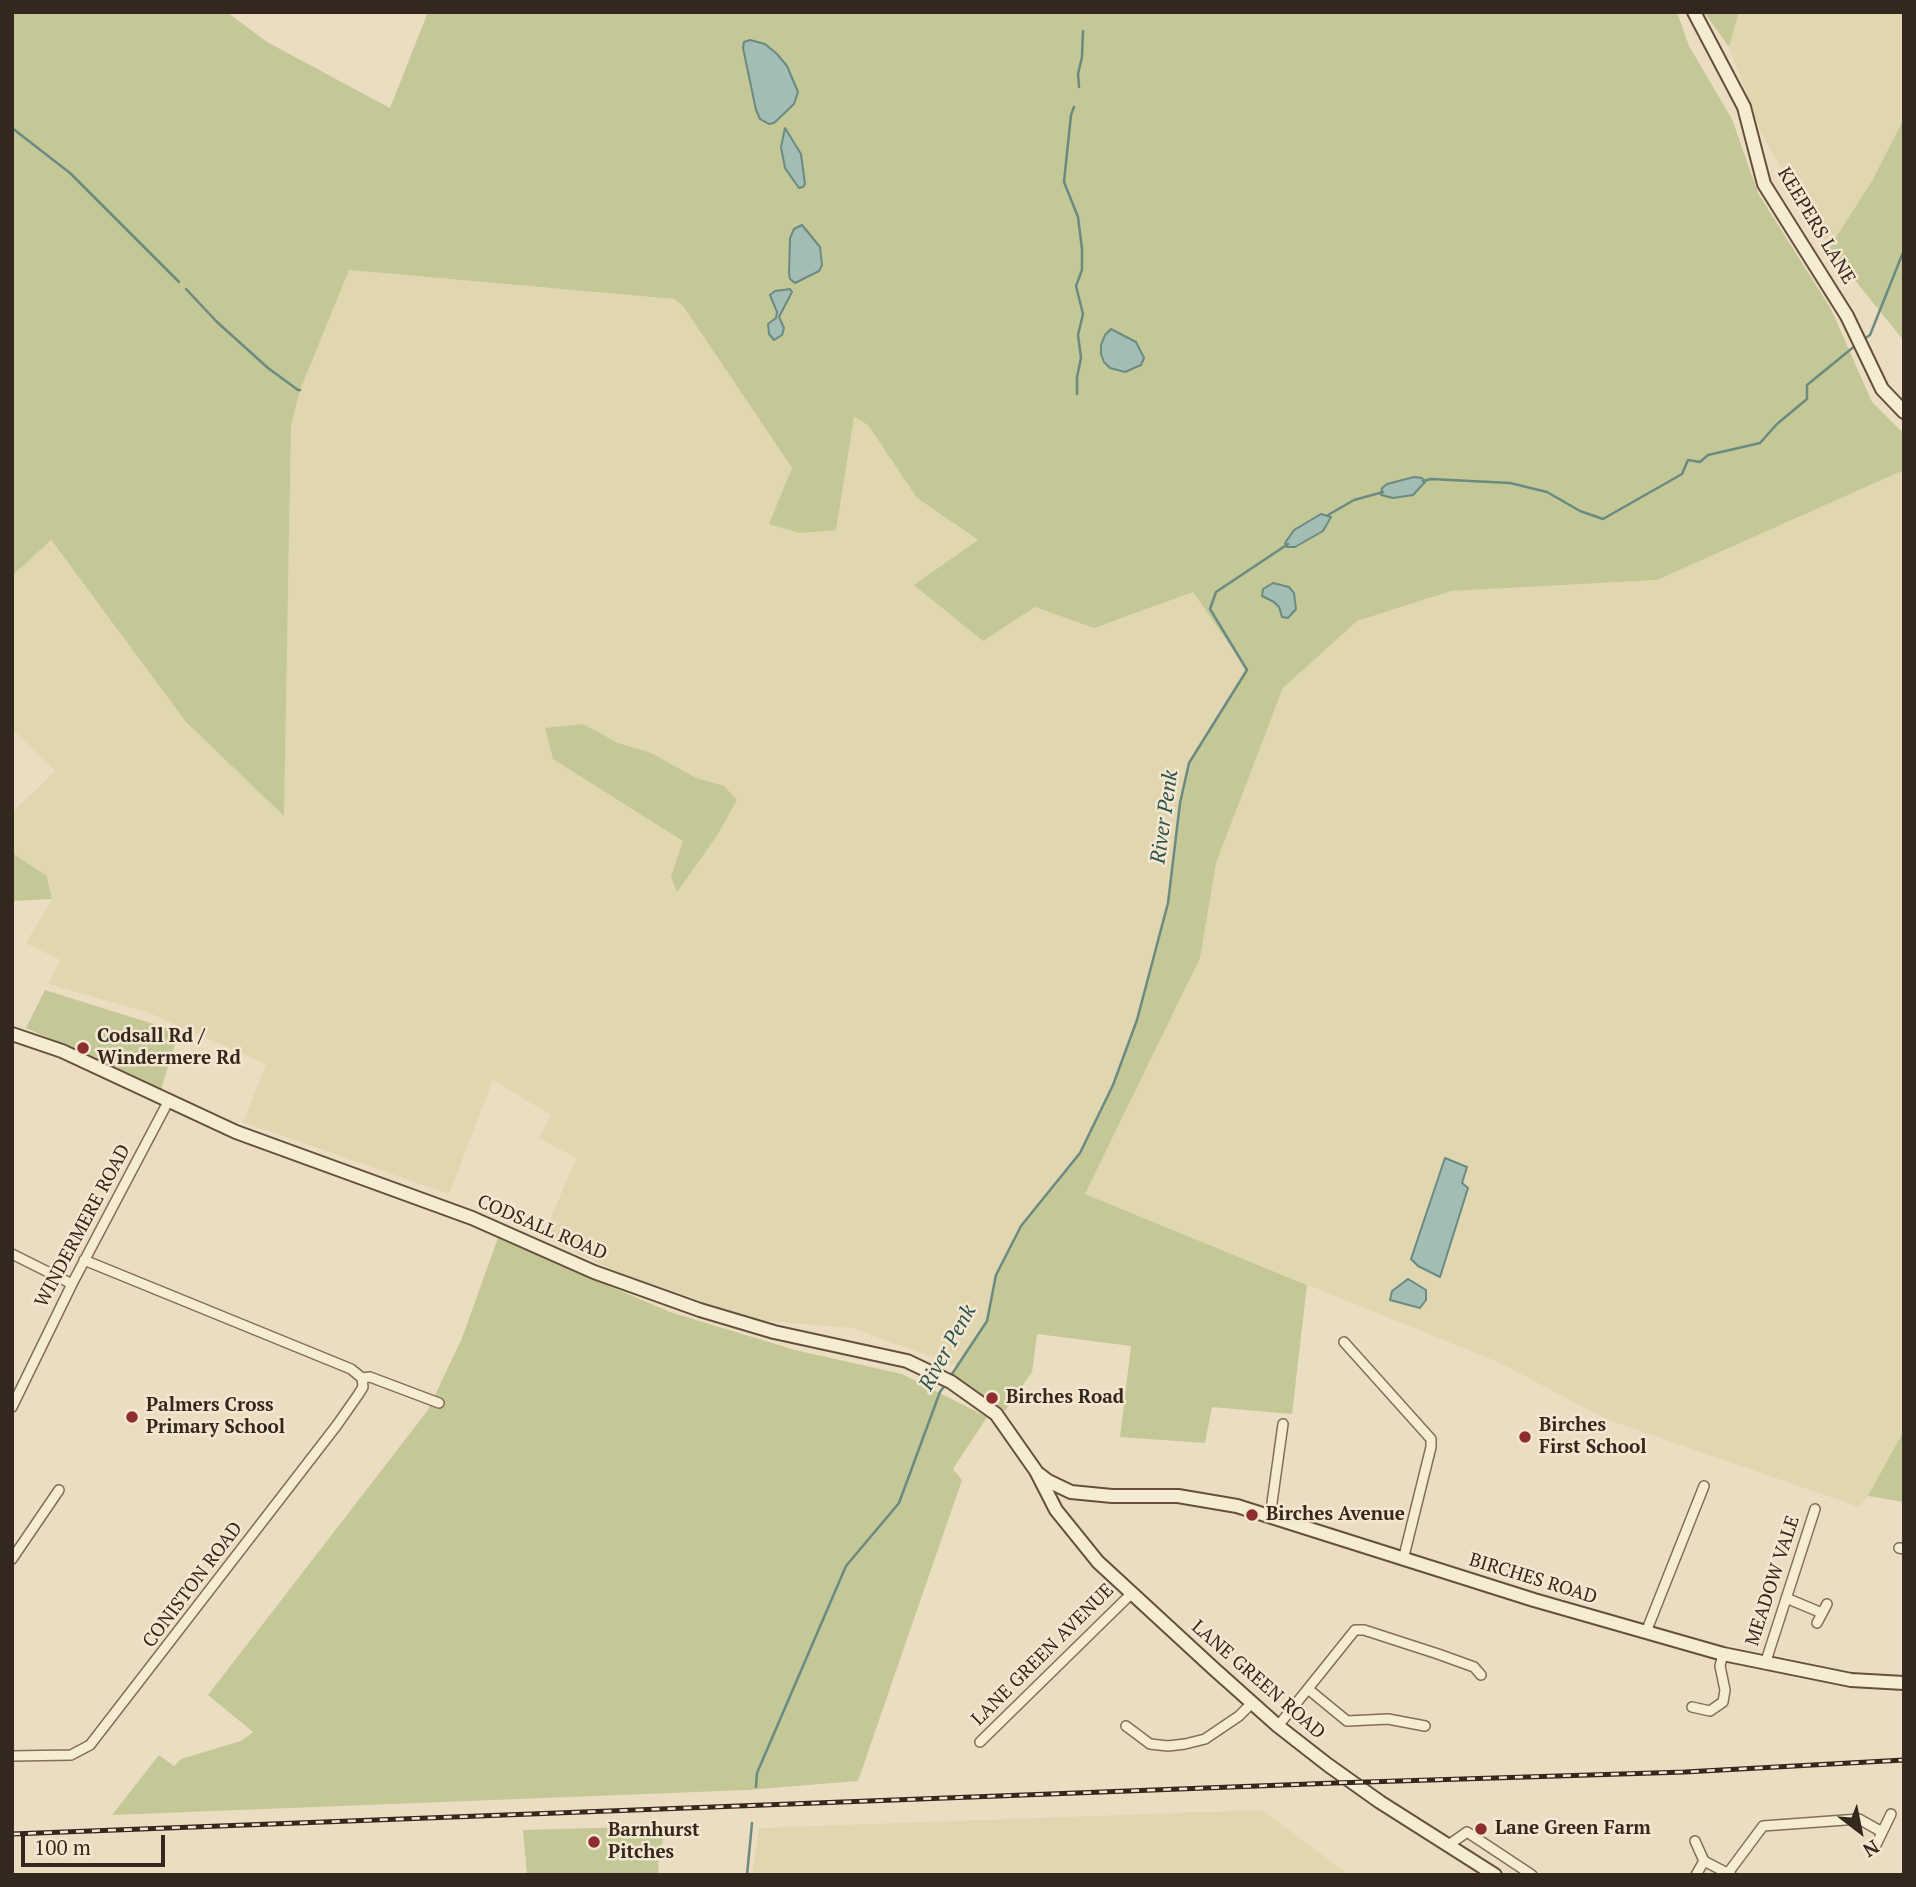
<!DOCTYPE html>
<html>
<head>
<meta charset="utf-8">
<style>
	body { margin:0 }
	#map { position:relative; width:1916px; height:1887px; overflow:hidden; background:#ebddc1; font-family:"PT Serif",serif }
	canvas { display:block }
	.frame { position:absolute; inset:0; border:14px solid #34271d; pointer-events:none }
	.north { position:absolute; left:1825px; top:1796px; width:70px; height:70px; -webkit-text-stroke:5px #f3e7d0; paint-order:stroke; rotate:148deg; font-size:19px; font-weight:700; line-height:28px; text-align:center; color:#34271d }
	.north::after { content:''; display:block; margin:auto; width:24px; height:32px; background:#34271d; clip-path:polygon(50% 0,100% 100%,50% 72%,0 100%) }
	.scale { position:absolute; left:21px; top:1835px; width:144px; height:32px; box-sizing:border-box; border:4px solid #34271d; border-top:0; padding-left:9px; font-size:21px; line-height:24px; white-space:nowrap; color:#34271d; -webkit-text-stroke:5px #f3e7d0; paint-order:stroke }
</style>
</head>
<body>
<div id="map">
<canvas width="1916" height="1887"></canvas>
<div class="frame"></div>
<div class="north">N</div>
<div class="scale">100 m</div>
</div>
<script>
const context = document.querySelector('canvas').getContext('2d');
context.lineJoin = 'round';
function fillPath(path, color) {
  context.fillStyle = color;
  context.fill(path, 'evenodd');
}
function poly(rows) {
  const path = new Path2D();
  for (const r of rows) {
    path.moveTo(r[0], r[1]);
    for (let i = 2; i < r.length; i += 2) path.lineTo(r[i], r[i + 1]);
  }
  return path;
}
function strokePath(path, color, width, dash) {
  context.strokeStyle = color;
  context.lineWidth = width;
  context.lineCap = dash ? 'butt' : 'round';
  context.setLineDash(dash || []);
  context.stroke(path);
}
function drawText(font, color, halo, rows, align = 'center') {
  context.font = font + ' "PT Serif",serif';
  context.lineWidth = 5;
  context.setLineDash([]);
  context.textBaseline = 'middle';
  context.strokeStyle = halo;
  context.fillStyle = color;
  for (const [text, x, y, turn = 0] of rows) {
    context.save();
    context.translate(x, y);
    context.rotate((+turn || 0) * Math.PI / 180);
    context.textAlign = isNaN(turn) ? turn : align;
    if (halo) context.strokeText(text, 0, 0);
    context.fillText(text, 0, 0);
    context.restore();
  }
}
fillPath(poly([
	[1739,12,1904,12,1904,118,1872,181,1829,248,1762,135,1729,47],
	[348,270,674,299,683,306,792,468,770,524,836,530,853,417,868,425,917,498,978,541,1035,607,1094,627,1193,592,1247,670,1189,764,1180,803,1168,903,1137,1020,1113,1085,1080,1153,1021,1226,996,1275,987,1321,957,1366,852,1328,756,1320,620,1273,543,1237,576,1158,538,1138,551,1115,493,1080,449,1194,243,1122,266,1064,147,1012,48,984,60,960,26,943,52,899,48,877,12,853,12,813,55,771,12,729,12,576,50,540,186,722,284,815,291,426,300,390],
	[1904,470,1904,1435,1902,1434,1868,1496,1859,1507,1606,1419,1500,1363,1085,1194,1200,958,1216,863,1283,688,1356,621,1451,591,1657,580],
	[1262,1810,1349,1875,752,1875,759,1828]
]), '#e0d6af');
fillPath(poly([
	[12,12,227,12,267,42,390,108,428,12,1677,12,1689,46,1732,119,1758,193,1831,309,1872,402,1904,434,1904,470,1657,580,1451,591,1357,621,1283,688,1216,863,1200,958,1085,1194,1307,1285,1292,1414,1212,1407,1205,1443,1120,1437,1131,1346,1037,1334,1032,1372,1005,1411,950,1377,987,1321,996,1275,1021,1226,1080,1153,1113,1085,1137,1020,1168,903,1180,803,1189,763,1247,670,1193,592,1094,628,1035,607,983,641,914,585,978,540,917,498,868,425,854,417,836,530,800,533,769,524,792,468,683,306,674,299,349,270,300,390,291,426,284,816,186,722,51,540,12,576],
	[1704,12,1739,12,1729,47],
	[1904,118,1904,341,1829,248,1872,181],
	[583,724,618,743,651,753,696,778,724,786,737,800,716,837,677,892,671,877,683,841,553,759,545,728],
	[12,853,47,876,52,899,12,901],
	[45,990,179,1032,161,1089,26,1028],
	[498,1238,670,1312,795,1350,902,1374,987,1417,953,1469,962,1480,858,1781,747,1790,112,1815,159,1755,174,1766,181,1759,241,1741,253,1732,208,1695,428,1410,462,1338],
	[1902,1434,1904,1435,1904,1502,1868,1496],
	[666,1826,658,1863,659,1875,527,1875,523,1830]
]), '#c4c896');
const water = poly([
	[750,40,765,44,777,54,787,66,798,92,794,104,774,123,769,124,760,119,756,110,743,48,744,42,750,40],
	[785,128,801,154,805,184,803,187,799,188,785,168,781,147,785,128],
	[802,225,820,247,822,265,819,271,795,283,790,279,789,273,790,238,794,229,802,225],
	[790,289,792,292,779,317,784,328,782,335,774,340,769,334,768,324,776,318,777,312,770,295,775,291,790,289],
	[1111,329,1136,342,1144,358,1141,365,1125,372,1110,368,1104,362,1101,354,1101,345,1105,335,1111,329],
	[1414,477,1422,478,1425,482,1413,495,1393,498,1381,495,1382,488,1387,484,1414,477],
	[1321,514,1331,517,1323,531,1295,547,1287,547,1285,543,1294,530,1321,514],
	[1273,583,1289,587,1294,593,1296,609,1288,618,1282,617,1279,607,1274,602,1262,596,1263,589,1273,583],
	[1445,1158,1467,1167,1462,1183,1468,1188,1440,1277,1418,1266,1411,1259,1445,1158],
	[1408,1279,1426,1290,1426,1300,1420,1308,1390,1300,1392,1291,1408,1279]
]);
fillPath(water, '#a3bdb5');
strokePath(water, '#6b8a82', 2);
strokePath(poly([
	[1079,87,1078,74,1082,57,1083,31],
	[1074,107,1071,115,1064,182,1078,217,1082,249,1082,270,1076,286,1083,314,1078,335,1081,358,1077,377,1077,394],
	[12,128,70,173,179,282],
	[186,289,217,322,268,368,298,390,300,390],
	[1864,339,1870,335,1904,250],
	[1423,481,1431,479,1510,483,1547,492,1580,511,1603,519,1682,474,1688,460,1700,462,1708,455,1760,443,1777,424,1807,399,1807,385,1856,345],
	[1328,515,1354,500,1383,492],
	[950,1377,987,1321,996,1275,1021,1226,1080,1153,1113,1085,1137,1020,1168,903,1180,803,1189,763,1247,670,1210,609,1216,592,1288,544],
	[756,1787,757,1773,846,1566,899,1503,940,1392,945,1385],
	[747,1875,752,1823]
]), '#6b8a82', 2.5);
const street = poly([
	[12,1254,72,1284],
	[84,1260,351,1369,362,1378,370,1377,439,1403],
	[1344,1342,1431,1439,1431,1447,1403,1560],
	[12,1407,72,1284,169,1100],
	[1270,1517,1283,1424],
	[1899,1548,1904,1549],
	[12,1559,59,1490],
	[1786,1598,1822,1613],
	[1817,1623,1827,1604],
	[1646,1632,1704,1486],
	[1765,1664,1815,1509],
	[1308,1689,1347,1721,1388,1719,1425,1726],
	[1692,1707,1710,1711,1723,1702,1725,1690,1720,1666,1723,1654],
	[1126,1726,1150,1744,1168,1746,1185,1744,1205,1739,1239,1716,1252,1703],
	[1278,1726,1355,1630,1364,1630,1438,1654,1474,1667,1481,1675],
	[980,1742,1131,1594],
	[12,1756,71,1755,90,1745,337,1425,358,1395,363,1387,362,1378],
	[1695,1841,1704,1861,1696,1875],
	[1450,1844,1467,1832,1532,1875],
	[1874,1849,1891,1814],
	[1704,1861,1731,1875],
	[1728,1873,1763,1826,1859,1819,1882,1832]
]);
const secondary = poly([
	[1694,12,1744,107,1764,184,1847,316,1882,389,1904,412],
	[12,1034,62,1051,236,1132,472,1218,594,1272,700,1310,774,1332,907,1361,951,1382,996,1414,1036,1471,1056,1510,1098,1562,1213,1668,1278,1726,1328,1765,1380,1802,1495,1875],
	[1039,1474,1048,1481,1071,1492,1112,1496,1178,1496,1237,1506,1534,1600,1723,1654,1851,1680,1904,1683]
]);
strokePath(street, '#836e5a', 12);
strokePath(secondary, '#65503d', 16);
strokePath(street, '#f6ebd3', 9);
strokePath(secondary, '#f6ebd3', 12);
const rail = poly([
	[12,1834,1335,1783,1685,1772,1904,1760]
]);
strokePath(rail, '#34271d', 5);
strokePath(rail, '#f3e7d0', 2.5, [8]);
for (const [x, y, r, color] of [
	[83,1048,7,"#8e2d31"],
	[992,1398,7,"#8e2d31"],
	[132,1417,7,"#8e2d31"],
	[1525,1437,7,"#8e2d31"],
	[1252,1515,7,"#8e2d31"],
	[1481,1829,7,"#8e2d31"],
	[594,1842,7,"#8e2d31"]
]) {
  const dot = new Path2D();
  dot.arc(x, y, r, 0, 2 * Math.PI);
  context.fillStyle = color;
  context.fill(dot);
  strokePath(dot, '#f3e7d0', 2.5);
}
drawText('19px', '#34271d', '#f3e7d0', [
	["KEEPERS LANE",1816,226,59],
	["WINDERMERE ROAD",83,1226,-62],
	["CODSALL ROAD",542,1228,23],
	["BIRCHES ROAD",1533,1579,17],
	["MEADOW VALE",1773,1581,-72],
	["CONISTON ROAD",193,1585,-53],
	["LANE GREEN AVENUE",1043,1655,-45],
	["LANE GREEN ROAD",1258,1680,41]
]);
drawText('bold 19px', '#34271d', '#f3e7d0', [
	["Codsall Rd /",97,1037],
	["Windermere Rd",97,1059],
	["Birches Road",1006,1398],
	["Palmers Cross",146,1406],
	["Primary School",146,1428],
	["Birches",1539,1426],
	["First School",1539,1448],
	["Birches Avenue",1266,1515],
	["Lane Green Farm",1495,1829],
	["Barnhurst",608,1831],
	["Pitches",608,1853]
], 'left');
drawText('italic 21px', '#2d534f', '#f3e7d0', [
	["River Penk",1165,817,-82],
	["River Penk",948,1348,-61]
]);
</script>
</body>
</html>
